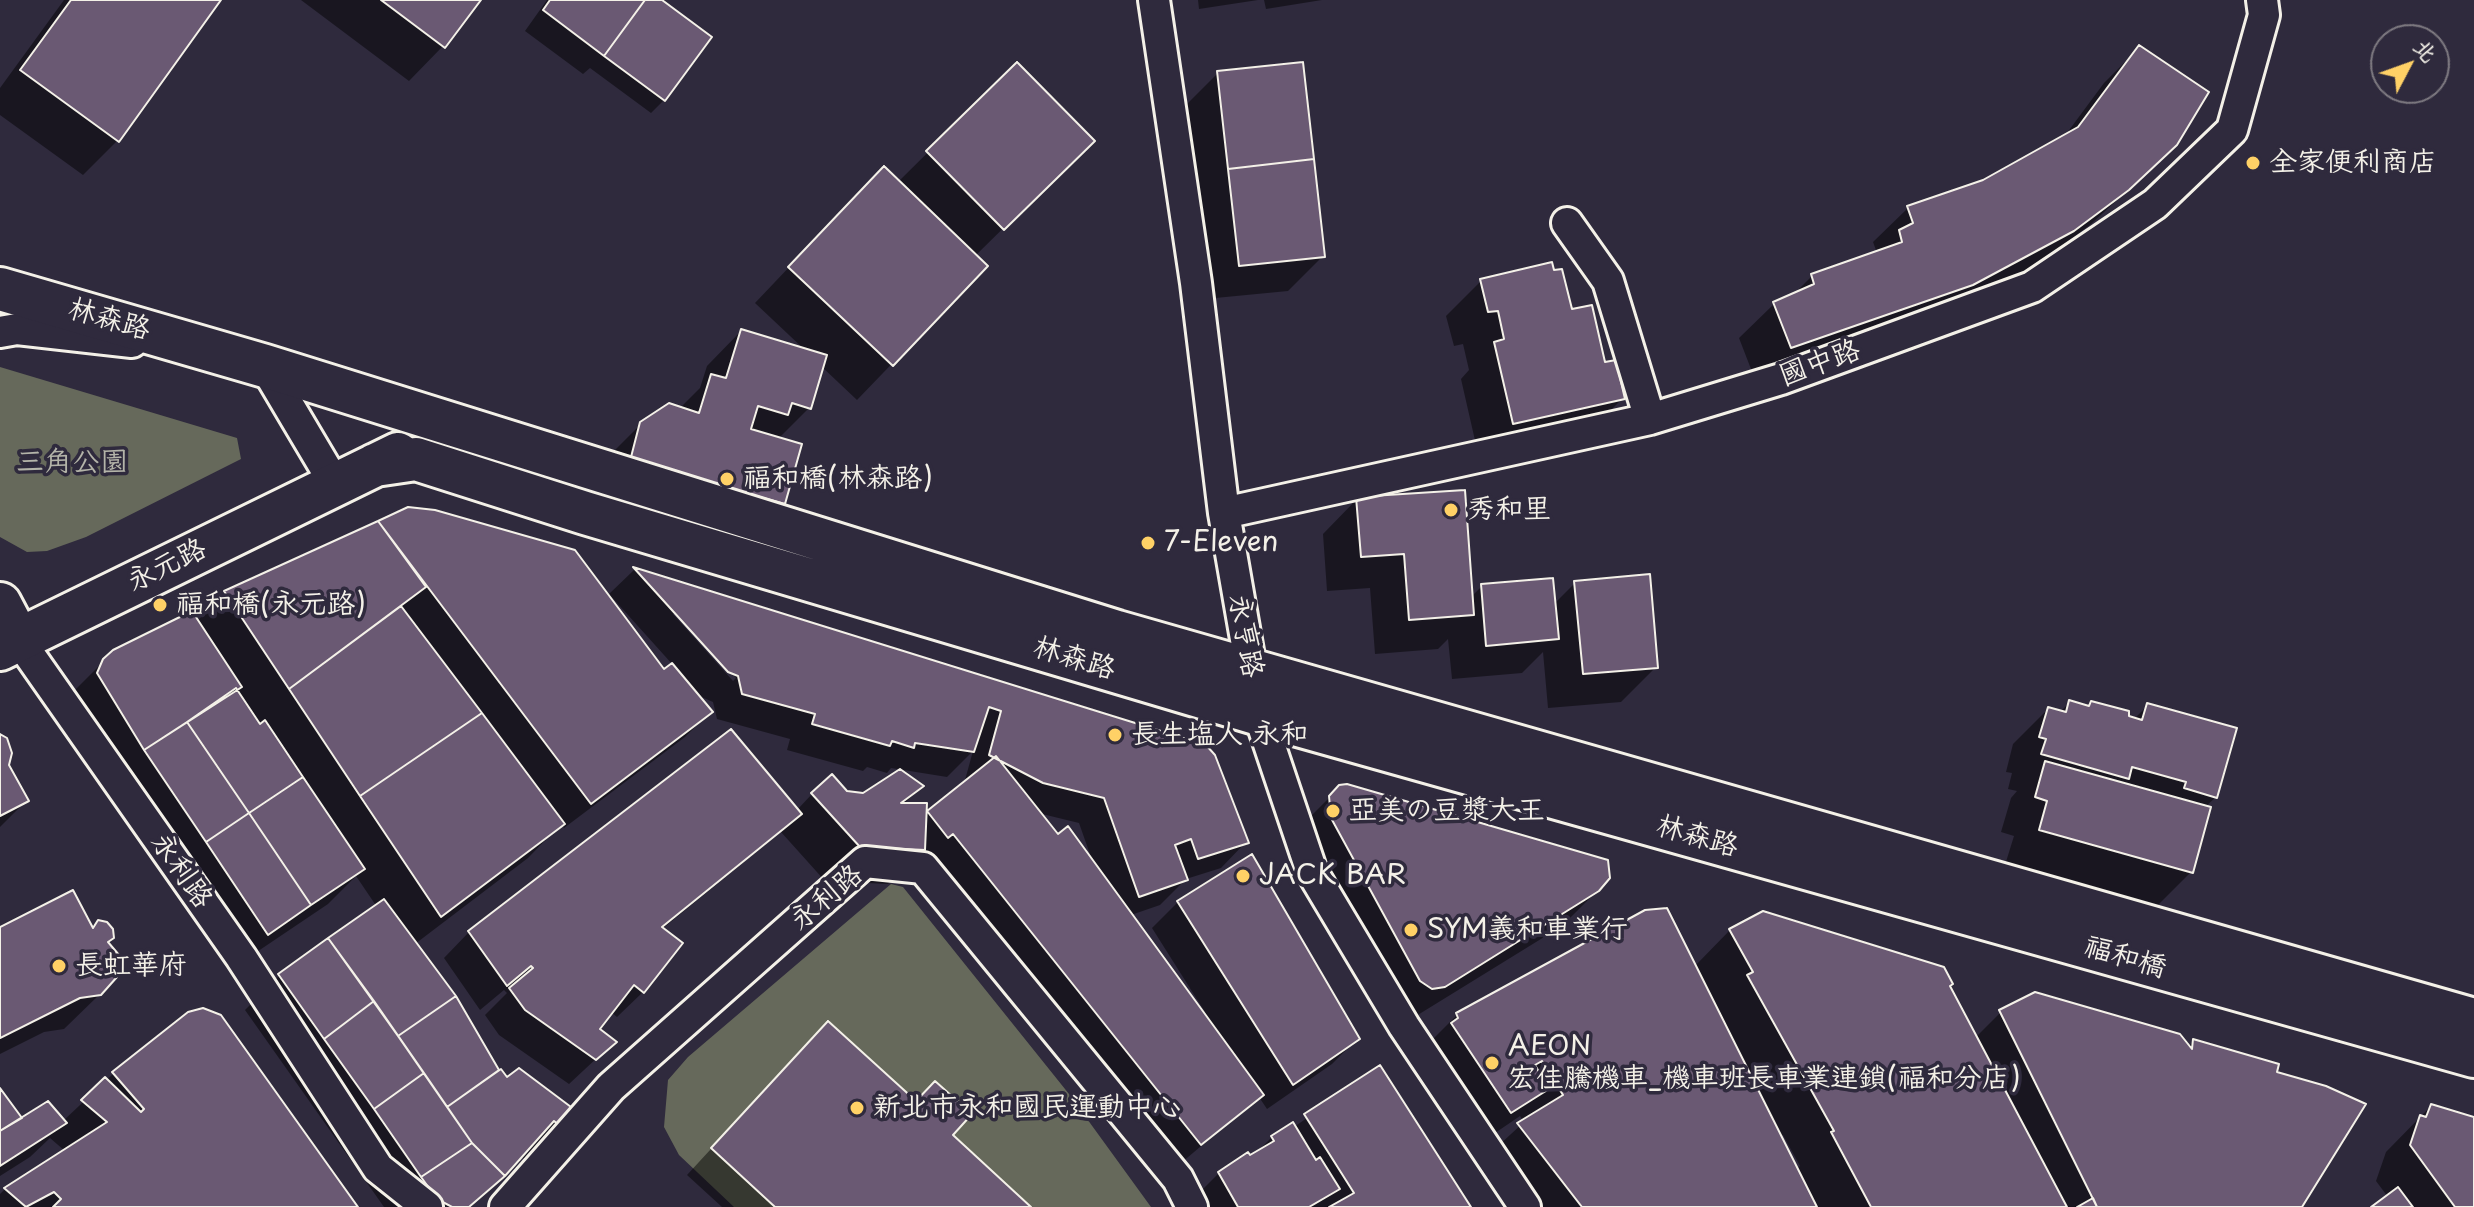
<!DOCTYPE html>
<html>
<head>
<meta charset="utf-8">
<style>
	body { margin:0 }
	#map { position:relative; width:2474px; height:1207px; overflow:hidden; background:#2f2a3d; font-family:"Playpen Sans","LXGW WenKai TC",sans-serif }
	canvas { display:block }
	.north { position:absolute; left:2370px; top:24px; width:80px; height:80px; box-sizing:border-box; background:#2f2a3d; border:2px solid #7e7a81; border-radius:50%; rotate:49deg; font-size:22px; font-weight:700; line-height:32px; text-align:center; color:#f4f1e8 }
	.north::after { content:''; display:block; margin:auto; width:28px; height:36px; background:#ffd166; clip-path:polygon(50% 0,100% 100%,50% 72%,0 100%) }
</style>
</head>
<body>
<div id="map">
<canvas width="2474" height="1207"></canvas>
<div class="north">北</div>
</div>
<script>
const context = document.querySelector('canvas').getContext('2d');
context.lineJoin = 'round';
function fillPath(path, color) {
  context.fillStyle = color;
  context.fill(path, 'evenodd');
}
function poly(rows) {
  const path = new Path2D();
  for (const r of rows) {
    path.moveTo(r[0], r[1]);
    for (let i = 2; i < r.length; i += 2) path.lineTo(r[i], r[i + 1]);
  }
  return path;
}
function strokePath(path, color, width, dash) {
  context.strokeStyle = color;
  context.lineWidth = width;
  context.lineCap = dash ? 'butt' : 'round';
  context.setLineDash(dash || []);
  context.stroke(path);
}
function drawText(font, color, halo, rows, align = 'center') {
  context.font = font + ' "Playpen Sans","LXGW WenKai TC","Klee One",sans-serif';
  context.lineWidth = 7;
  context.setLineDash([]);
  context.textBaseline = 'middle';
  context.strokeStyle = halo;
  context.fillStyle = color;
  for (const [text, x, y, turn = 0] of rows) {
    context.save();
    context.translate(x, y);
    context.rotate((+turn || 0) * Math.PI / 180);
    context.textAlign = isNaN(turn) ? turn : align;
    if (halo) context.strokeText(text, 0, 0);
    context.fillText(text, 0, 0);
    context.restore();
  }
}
fillPath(poly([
	[0,367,237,438,241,459,86,537,47,551,27,552,0,537],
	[891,884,903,887,1069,1094,1151,1207,734,1207,679,1155,664,1127,668,1080,688,1057]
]), '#66695b');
fillPath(poly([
	[64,0,219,0,117,141,83,175,0,115,0,88],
	[301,0,478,0,443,46,409,81],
	[547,0,658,0,664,100,651,113,590,68,583,74,525,31],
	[1198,0,1258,0,1199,9],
	[1264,0,1322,0,1266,9],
	[2139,48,2139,180,2091,224,2037,265,1936,319,1756,382,1739,338,1774,304,1793,295,1812,276,1877,253,1873,242,1908,208,1984,181,2064,137,2104,83],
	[1017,64,1092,141,975,256,986,266,857,400,821,366,809,408,778,439,784,503,749,538,596,496,606,459,641,424,679,409,700,388,707,366,741,331,806,351,755,303,850,203,898,182],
	[1218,73,1323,256,1288,291,1205,299,1183,108],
	[1481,281,1570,312,1623,398,1588,433,1479,458,1461,379,1469,370,1463,344,1454,346,1446,316],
	[1357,499,1471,597,1482,586,1554,604,1575,583,1656,667,1621,702,1548,708,1543,652,1522,673,1452,679,1448,639,1438,649,1375,654,1370,588,1327,591,1323,534],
	[408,509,664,672,673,665,609,594,634,570,1205,747,1246,842,1221,868,1186,879,1160,905,1131,915,1203,1014,1205,1012,1152,928,1178,902,1357,1039,1332,1064,1267,1109,1259,1097,1174,1169,916,856,888,884,825,881,781,832,662,929,643,992,617,1017,611,1012,597,1030,614,1042,569,1084,499,1035,485,1015,507,993,504,990,480,1010,444,958,469,932,797,810,812,794,864,795,921,787,903,805,924,817,968,781,965,780,973,751,947,777,891,768,887,773,867,767,863,771,787,750,790,739,717,719,713,702,697,695,710,712,685,737,564,828,561,824,528,858,415,944,454,997,497,1072,559,1125,525,1160,520,1155,471,1207,384,1207,245,1010,280,975,377,907,356,876,328,904,233,968,69,696,105,660,197,621,225,593],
	[673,614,678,614,736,678,733,681],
	[1038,813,1079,823,1092,860,1057,837],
	[2070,702,2087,707,2092,703,2134,719,2148,705,2216,797,2205,807,2191,872,2156,907,2005,865,2014,836,2001,832,2011,798,2017,791,2008,789,2012,773,2006,772,2013,744,2048,709,2060,712],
	[0,736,7,766,26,801,0,827],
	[1340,787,1598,890,1562,926,1408,1021,1397,1023,1305,822],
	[0,929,91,930,106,943,100,994,64,1029,44,1032,0,1054],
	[1730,930,1948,987,1975,1038,2001,1012,2188,1047,2194,1041,2275,1073,2299,1207,1521,1207,1484,1159,1524,1122,1520,1116,1476,1146,1422,1050,1457,1015,1694,967],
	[1783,1135,1800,1166,1796,1170,1779,1137],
	[803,1049,950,1135,1028,1207,722,1207,687,1175],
	[1379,1068,1469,1207,1207,1207,1199,1193,1219,1173,1254,1155,1272,1137,1294,1127],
	[114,1073,358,1207,0,1207,0,1194,5,1189,65,1151,50,1138,30,1157,0,1176,0,1092,21,1120,63,1121],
	[2431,1106,2474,1119,2474,1207,2375,1207,2388,1197,2376,1181,2386,1152]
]), '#0007');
const building = poly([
	[71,0,221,0,119,142,20,70,71,0],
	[381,0,481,0,445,48,381,0],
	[550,0,645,0,604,56,543,10,550,0],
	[645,0,662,0,712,37,665,101,604,56,645,0],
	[2139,45,2209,92,2177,145,2129,190,2074,231,1973,285,1791,348,1773,302,1814,284,1811,274,1902,242,1899,230,1913,223,1907,206,1983,180,2078,127,2139,45],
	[1017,62,1095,141,1004,230,926,151,1017,62],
	[1303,62,1314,159,1228,169,1217,71,1303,62],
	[1314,159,1325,257,1239,266,1228,169,1314,159],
	[884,166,988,266,893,366,788,267,884,166],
	[1552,262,1554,270,1562,269,1572,309,1592,305,1605,362,1616,360,1625,399,1513,424,1494,342,1504,339,1498,311,1488,312,1480,279,1552,262],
	[741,329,827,355,811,409,792,403,788,415,758,406,751,429,802,444,785,504,630,461,640,422,669,403,699,413,711,374,726,378,741,329],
	[1465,490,1474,615,1409,620,1404,554,1361,557,1356,497,1465,490],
	[408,507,435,510,575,550,664,669,672,663,713,712,591,804,378,521,408,507],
	[378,521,426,587,289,689,224,591,378,521],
	[633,567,1206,745,1215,755,1249,843,1198,859,1191,839,1175,845,1188,880,1139,897,1104,798,1043,783,989,755,1001,711,989,707,974,752,915,743,914,748,892,741,890,746,812,724,815,714,742,694,738,676,728,672,633,567],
	[1650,574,1658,668,1583,674,1574,581,1650,574],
	[1553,578,1559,639,1486,646,1481,584,1553,578],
	[401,606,482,713,360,796,289,689,401,606],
	[192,611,242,687,144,750,97,673,103,659,113,650,192,611],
	[236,688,260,724,265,720,303,777,249,813,187,722,236,688],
	[2069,700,2089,706,2091,701,2129,711,2129,716,2142,720,2147,703,2237,728,2217,798,2184,788,2186,782,2132,767,2129,779,2041,754,2046,739,2039,737,2048,707,2066,712,2069,700],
	[482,713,565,824,441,917,360,796,482,713],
	[187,722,249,813,206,842,144,750,187,722],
	[731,729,802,814,662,927,683,943,644,993,634,985,600,1029,617,1042,596,1060,525,1010,509,988,533,968,531,966,507,986,468,931,731,729],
	[0,734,7,738,12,753,9,765,29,801,0,816,0,734],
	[996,756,1058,834,1068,826,1264,1095,1201,1145,953,834,948,838,927,811,996,756],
	[2045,761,2211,807,2193,873,2039,830,2047,801,2035,797,2045,761],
	[900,769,924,786,901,803,927,803,925,850,860,847,811,793,832,774,847,791,863,793,900,769],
	[303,777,365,869,311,905,249,813,303,777],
	[1347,784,1608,860,1610,878,1599,891,1445,987,1432,989,1420,981,1331,818,1329,796,1339,785,1347,784],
	[249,813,311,905,268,935,206,842,249,813],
	[1252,854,1360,1039,1293,1085,1177,901,1252,854],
	[73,890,93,928,98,920,107,922,113,929,114,938,108,942,119,955,117,977,101,995,80,998,0,1038,0,927,73,890],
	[384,899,456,996,398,1036,328,938,384,899],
	[1667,908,1817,1207,1582,1207,1517,1123,1563,1095,1542,1061,1535,1065,1549,1089,1511,1113,1451,1023,1458,1018,1456,1013,1645,910,1667,908],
	[1763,911,1944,967,1953,984,1950,986,2067,1207,1871,1207,1831,1132,1834,1131,1747,975,1753,972,1729,929,1763,911],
	[328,938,374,1001,324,1039,278,974,328,938],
	[2035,992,2180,1034,2192,1049,2193,1039,2279,1064,2277,1072,2326,1086,2366,1104,2302,1207,2097,1207,1999,1010,2035,992],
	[456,996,499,1070,447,1107,398,1036,456,996],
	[374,1001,424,1073,374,1109,324,1039,374,1001],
	[203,1008,221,1015,358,1207,53,1207,61,1199,54,1192,26,1207,4,1188,107,1122,81,1100,105,1077,141,1112,144,1109,112,1072,188,1012,203,1008],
	[828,1021,916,1101,935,1081,972,1114,953,1135,1031,1207,775,1207,711,1148,828,1021],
	[1380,1065,1471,1207,1329,1207,1354,1193,1304,1114,1380,1065],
	[519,1068,575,1110,561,1127,554,1121,505,1176,472,1143,447,1107,501,1069,507,1077,519,1068],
	[424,1073,472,1143,421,1177,374,1109,424,1073],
	[0,1088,22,1118,0,1131,0,1088],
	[48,1101,67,1123,0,1166,0,1131,48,1101],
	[2431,1104,2474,1117,2474,1207,2455,1207,2410,1145,2420,1115,2426,1117,2431,1104],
	[1293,1122,1316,1160,1320,1157,1340,1189,1309,1207,1238,1207,1218,1172,1248,1152,1250,1155,1274,1141,1271,1136,1293,1122],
	[472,1143,505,1176,469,1207,452,1207,437,1199,421,1177,472,1143],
	[2398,1187,2413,1207,2371,1207,2398,1187],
	[2093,1198,2097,1207,2077,1207,2093,1198]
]);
fillPath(building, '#6a5973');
strokePath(building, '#f4f1e8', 2);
const street = poly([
	[1154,0,1196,283,1224,513,1259,714,1312,872,1404,1026,1525,1207],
	[1567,223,1608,281,1650,419],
	[0,332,17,329,132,342],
	[265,366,335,484],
	[1224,513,1650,419,1781,379,2032,287,2155,204,2232,130,2264,15,2262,0],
	[19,640,241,957,378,1168,427,1207],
	[505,1207,611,1087,865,862,923,868,1178,1179,1192,1207]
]);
const secondary = poly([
	[0,289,265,366,1117,632,2474,1020],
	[375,465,416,459,585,513,1259,714,2474,1056],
	[0,604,19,640],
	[0,649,398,454]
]);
strokePath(street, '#f4f1e8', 36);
strokePath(secondary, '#f4f1e8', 48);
strokePath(street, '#2f2a3d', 30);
strokePath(secondary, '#2f2a3d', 42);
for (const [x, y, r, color] of [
	[2253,163,8,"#ffd166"],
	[727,479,8,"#ffd166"],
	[1451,510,8,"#ffd166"],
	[1148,543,8,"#ffd166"],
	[160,605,8,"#ffd166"],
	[1115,735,8,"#ffd166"],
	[1333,811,8,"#ffd166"],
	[1243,876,8,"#ffd166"],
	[1411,930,8,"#ffd166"],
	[59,966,8,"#ffd166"],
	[1492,1063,8,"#ffd166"],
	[857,1108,8,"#ffd166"]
]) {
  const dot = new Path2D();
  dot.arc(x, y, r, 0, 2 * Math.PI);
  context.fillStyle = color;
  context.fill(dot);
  strokePath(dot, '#2f2a3d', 3);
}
drawText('28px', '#f4f1e8', '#2f2a3d', [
	["全家便利商店",2269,163],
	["福和橋(林森路)",743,479],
	["秀和里",1467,510],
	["7-Eleven",1164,543],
	["福和橋(永元路)",176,605],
	["長生塩人 永和",1131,735],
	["亞美の豆漿大王",1349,811],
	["JACK BAR",1259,876],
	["SYM義和車業行",1427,930],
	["長虹華府",75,966],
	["AEON",1508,1047],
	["宏佳騰機車_機車班長車業連鎖(福和分店)",1508,1079],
	["新北市永和國民運動中心",873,1108]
], 'left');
drawText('28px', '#f4f1e8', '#2f2a3d', [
	["林森路",109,320,16],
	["國中路",1820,364,-20],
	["永元路",167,566,-26],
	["永亨路",1245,636,80],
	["林森路",1074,659,17],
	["林森路",1697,837,16],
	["永利路",181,871,55],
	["永利路",827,898,-40],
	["福和橋",2125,958,16]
]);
drawText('28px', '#b4b4a9', '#2f2a3d', [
	["三角公園",72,463]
]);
</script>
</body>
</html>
